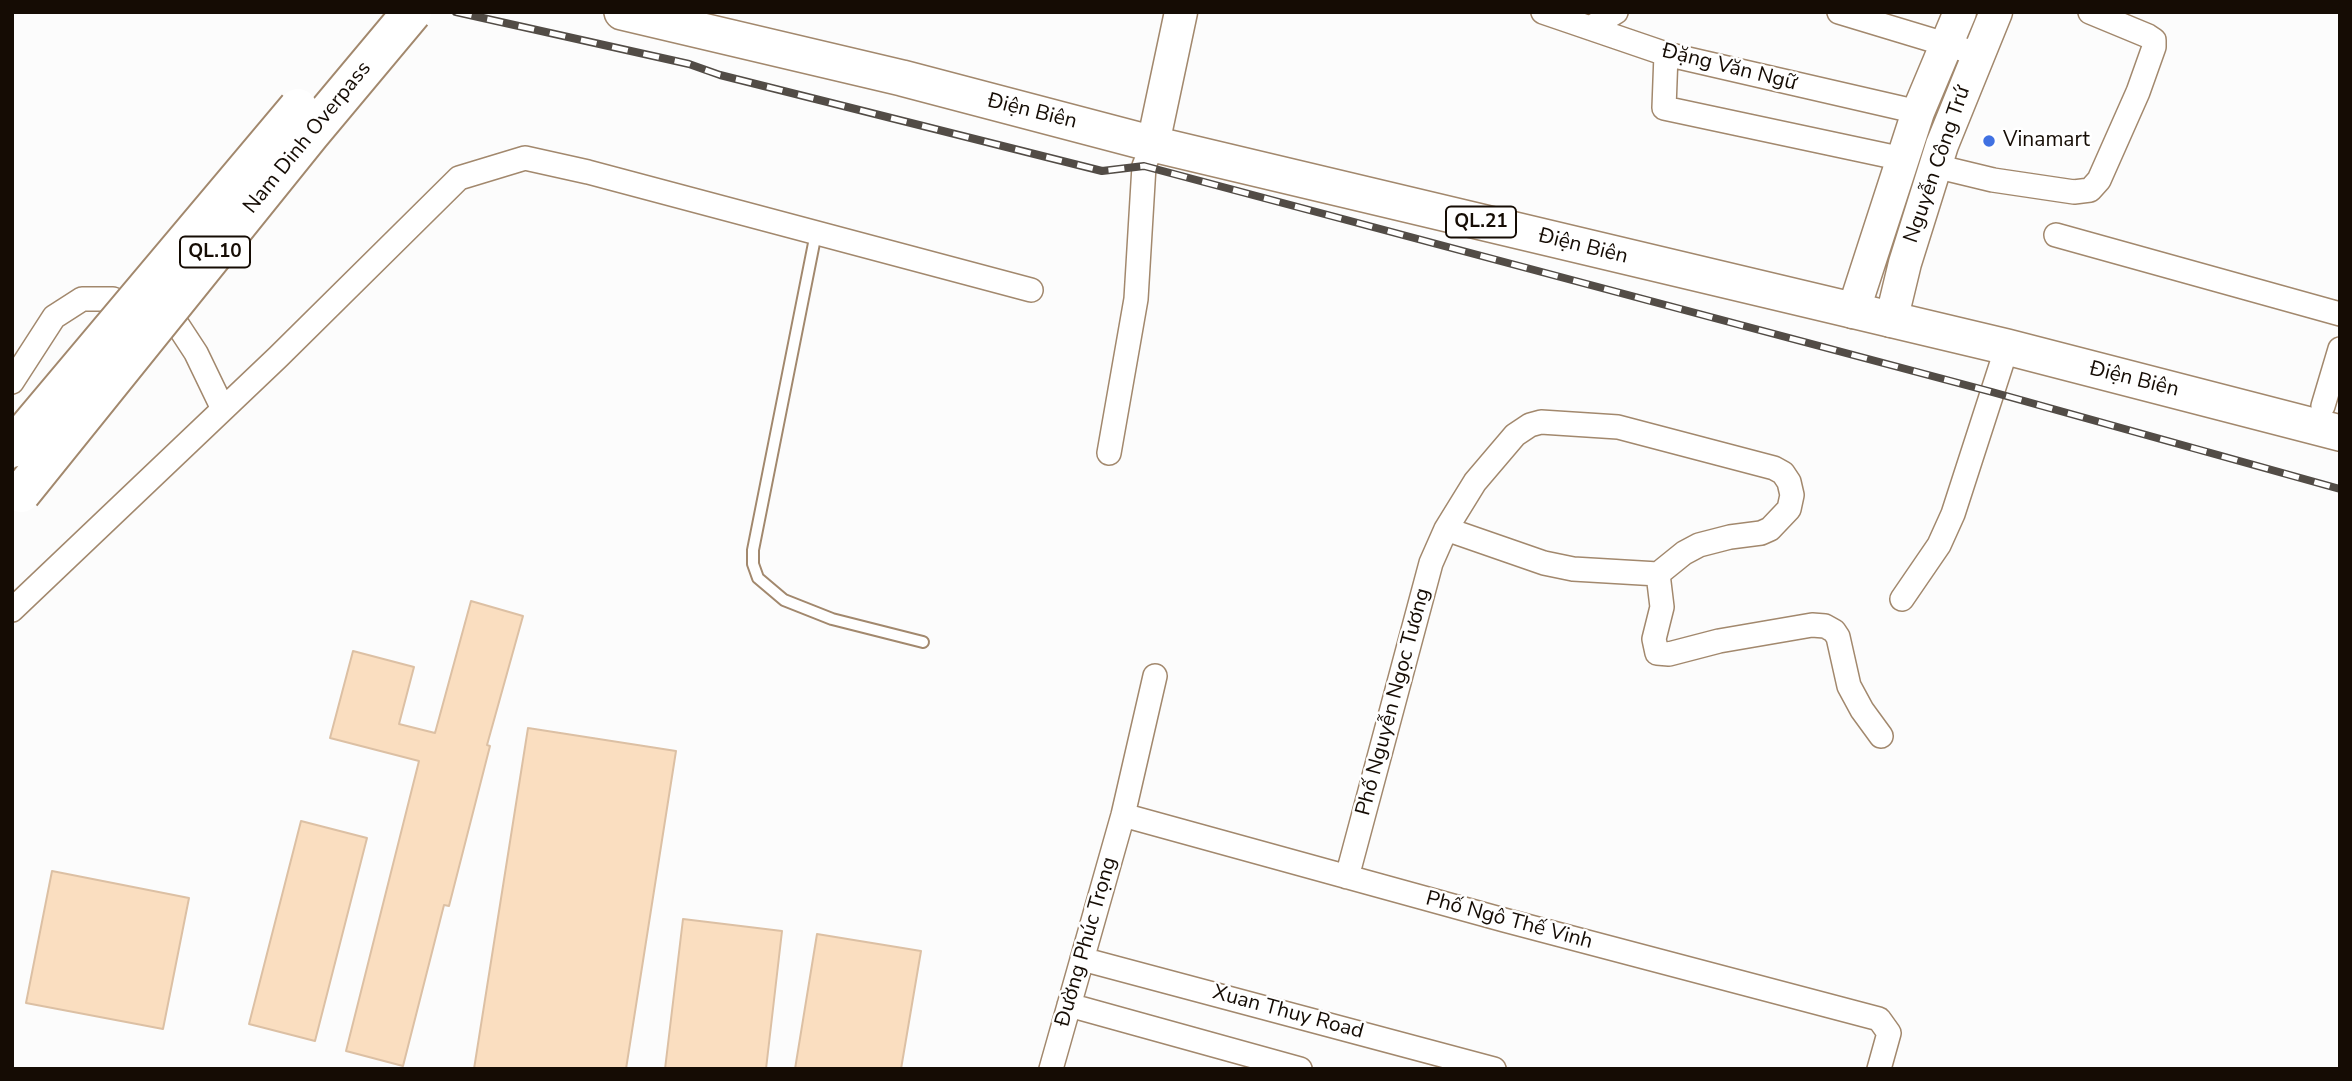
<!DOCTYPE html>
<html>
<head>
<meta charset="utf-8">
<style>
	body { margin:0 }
	#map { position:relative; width:2352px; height:1081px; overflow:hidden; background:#fcfcfc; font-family:"Nunito Sans",sans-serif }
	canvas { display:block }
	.frame { position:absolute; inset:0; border:14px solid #150c04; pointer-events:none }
</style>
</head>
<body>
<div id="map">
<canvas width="2352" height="1081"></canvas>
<div class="frame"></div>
</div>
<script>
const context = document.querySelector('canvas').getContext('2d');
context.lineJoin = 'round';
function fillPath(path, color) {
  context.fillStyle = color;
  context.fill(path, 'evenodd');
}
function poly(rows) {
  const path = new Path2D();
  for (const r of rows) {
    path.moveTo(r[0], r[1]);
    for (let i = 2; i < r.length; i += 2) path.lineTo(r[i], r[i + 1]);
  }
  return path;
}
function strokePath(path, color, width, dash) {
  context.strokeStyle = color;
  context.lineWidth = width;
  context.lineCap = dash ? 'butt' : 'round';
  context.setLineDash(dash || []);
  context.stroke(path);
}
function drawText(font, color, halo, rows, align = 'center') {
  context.font = font + ' "Nunito Sans",sans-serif';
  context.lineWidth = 5;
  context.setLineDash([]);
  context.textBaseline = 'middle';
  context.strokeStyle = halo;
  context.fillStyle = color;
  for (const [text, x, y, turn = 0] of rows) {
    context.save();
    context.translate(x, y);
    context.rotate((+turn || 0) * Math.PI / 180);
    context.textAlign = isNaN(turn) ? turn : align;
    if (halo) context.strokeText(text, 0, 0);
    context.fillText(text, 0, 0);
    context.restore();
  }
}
const building = poly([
	[471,601,523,616,487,745,490,746,449,906,444,905,403,1066,346,1051,419,761,330,738,353,651,414,667,399,724,435,733,471,601],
	[528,728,676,751,626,1069,474,1069,528,728],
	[301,821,367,838,315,1041,249,1024,301,821],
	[52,871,189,898,163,1029,26,1003,52,871],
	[683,919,782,931,766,1069,665,1069,683,919],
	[817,934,921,951,901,1069,795,1069,817,934]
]);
fillPath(building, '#fadec0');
strokePath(building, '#dcc0a4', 2);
const lane = poly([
	[816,233,753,550,753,564,758,578,784,600,832,619,923,642]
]);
const street = poly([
	[1543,12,1666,54,1918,112],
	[1839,12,1978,54],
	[1590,28,1616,12],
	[1666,54,1664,108,1903,159],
	[1935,166,1993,180,2074,192,2090,190,2099,180,2138,92,2154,47,2154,40,2148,36,2090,12],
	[2056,235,2340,314],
	[12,382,54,317,82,299,113,299,177,324,196,353,223,409],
	[2323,406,2340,349],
	[1109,453,1136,299,1144,166,1153,144],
	[1658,574,1662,607,1654,639,1657,653,1669,654,1719,641,1812,625,1825,626,1834,631,1838,637,1849,686,1862,710,1881,736],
	[1902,599,1939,545,1953,514,2007,347],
	[12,610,278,357,459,178,525,158,588,172,1031,290],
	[1123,815,1504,920,1879,1019,1889,1033,1879,1069],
	[1347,877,1431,563,1446,529,1475,482,1515,435,1530,425,1541,422,1618,427,1774,468,1783,473,1789,482,1792,495,1789,509,1770,529,1761,533,1730,537,1699,545,1684,553,1658,574,1573,569,1544,563,1446,529],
	[1082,959,1494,1069],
	[1069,1005,1300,1069],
	[1051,1069,1123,815,1155,676]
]);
const secondary = poly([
	[1153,144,1181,12],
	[1853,312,1918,112,1960,12],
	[1891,321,1905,263,1942,145,1996,12]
]);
const primary = poly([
	[622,12,902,78,1153,144,2007,347,2340,433]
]);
strokePath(lane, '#a2886d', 14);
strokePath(street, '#a2886d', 26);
strokePath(secondary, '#a2886d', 35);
strokePath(primary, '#a2886d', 38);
strokePath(lane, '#fff', 10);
strokePath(street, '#fff', 23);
strokePath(secondary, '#fff', 32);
strokePath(primary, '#fff', 35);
const rail = poly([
	[456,12,689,64,720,75,1102,171,1144,166,1992,392,2340,489]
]);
strokePath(rail, '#524c46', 8);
strokePath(rail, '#fff', 5, [16]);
const highwayBridge = poly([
	[12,448,298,108],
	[21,493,310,134,412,12]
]);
strokePath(highwayBridge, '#a2886d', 42, []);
strokePath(highwayBridge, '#fff', 38);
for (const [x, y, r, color] of [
	[1989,141,7,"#4071e2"]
]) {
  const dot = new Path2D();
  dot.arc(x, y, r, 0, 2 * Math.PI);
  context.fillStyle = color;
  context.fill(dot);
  strokePath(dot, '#fff', 2.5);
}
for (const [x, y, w] of [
	[1481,222,70],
	[215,252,70]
]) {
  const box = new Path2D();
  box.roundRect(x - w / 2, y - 15.5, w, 31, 5);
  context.fillStyle = '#fff';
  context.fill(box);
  strokePath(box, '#150c04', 2);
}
drawText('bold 19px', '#150c04', null, [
	["QL.21",1481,222],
	["QL.10",215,252]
]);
drawText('21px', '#150c04', '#fff', [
	["Đặng Văn Ngữ",1729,68,14],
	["Điện Biên",1032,112,14],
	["Nam Dinh Overpass",308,138,-51],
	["Nguyễn Công Trứ",1938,165,-71],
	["Điện Biên",1583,247,14],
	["Điện Biên",2134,380,14],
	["Phố Nguyễn Ngọc Tương",1394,702,-75],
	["Phố Ngô Thế Vinh",1509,921,15],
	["Đường Phúc Trọng",1087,942,-74],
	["Xuan Thuy Road",1288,1013,15]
]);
drawText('21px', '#150c04', '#fff', [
	["Vinamart",2003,141]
], 'left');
</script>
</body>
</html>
